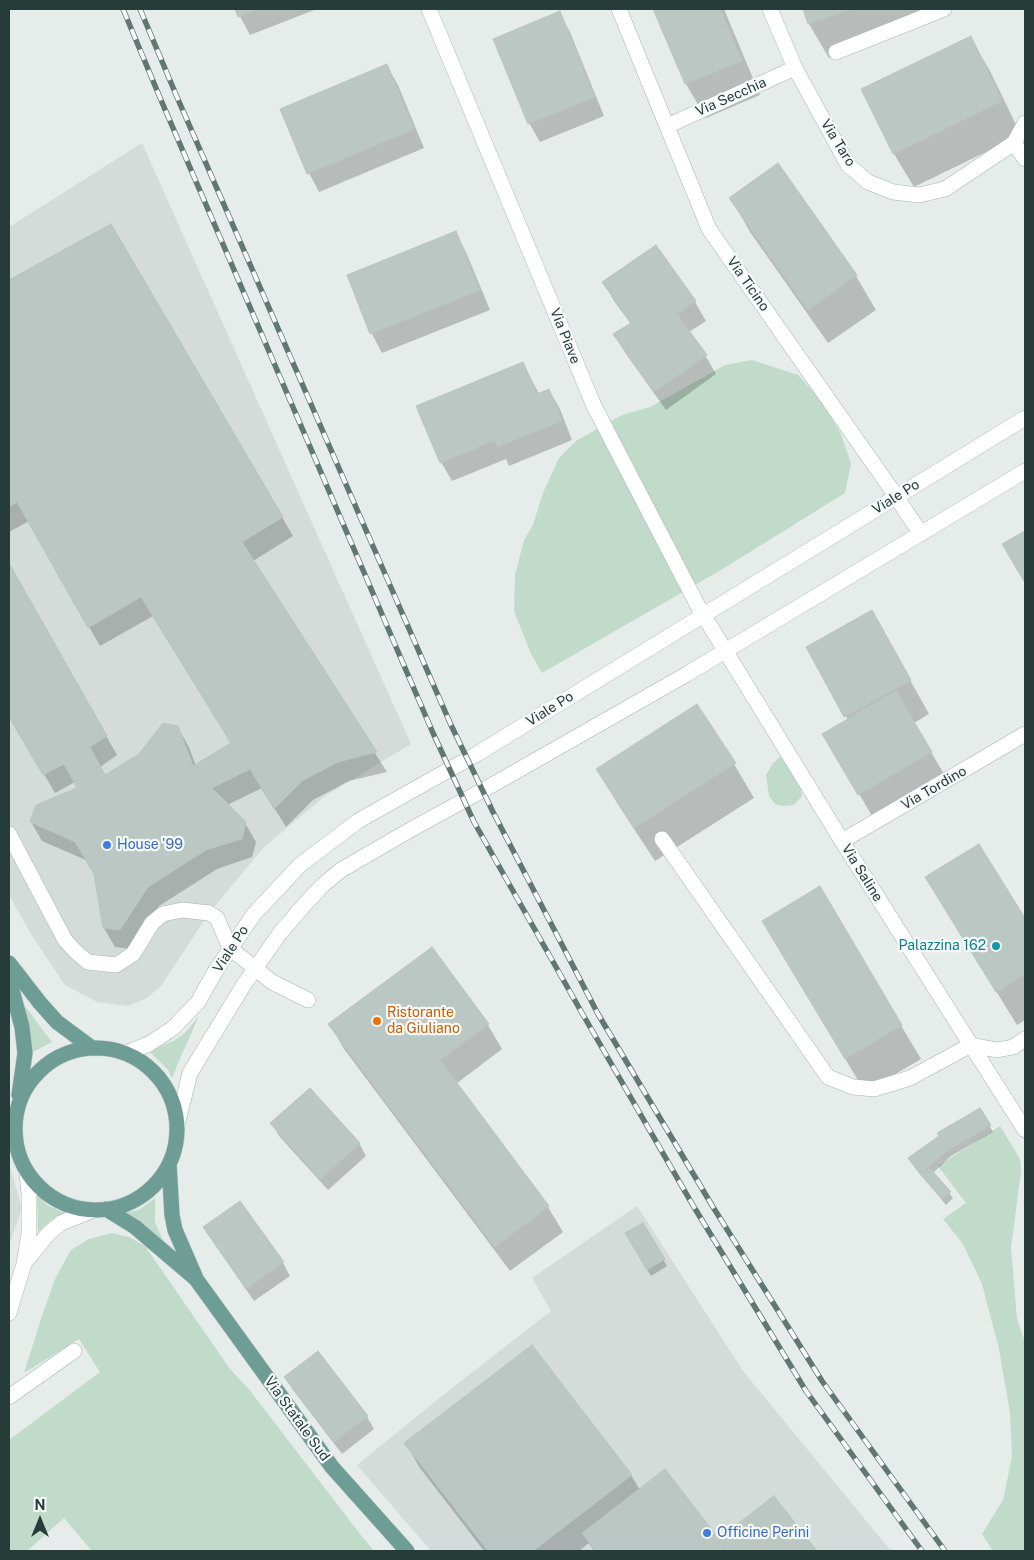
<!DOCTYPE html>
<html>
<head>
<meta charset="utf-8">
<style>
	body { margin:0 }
	#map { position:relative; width:1034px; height:1560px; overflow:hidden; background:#e5ecea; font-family:"Public Sans",sans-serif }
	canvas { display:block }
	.frame { position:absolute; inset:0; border:10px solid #263c39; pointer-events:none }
	.north { position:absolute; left:15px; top:1495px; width:50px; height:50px; -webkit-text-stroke:4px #f5f9f7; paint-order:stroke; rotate:0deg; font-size:14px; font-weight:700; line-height:20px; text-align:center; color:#263c39 }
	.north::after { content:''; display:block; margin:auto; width:18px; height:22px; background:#263c39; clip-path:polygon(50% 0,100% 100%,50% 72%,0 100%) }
</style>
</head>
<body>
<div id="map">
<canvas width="1034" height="1560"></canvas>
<div class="frame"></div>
<div class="north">N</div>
</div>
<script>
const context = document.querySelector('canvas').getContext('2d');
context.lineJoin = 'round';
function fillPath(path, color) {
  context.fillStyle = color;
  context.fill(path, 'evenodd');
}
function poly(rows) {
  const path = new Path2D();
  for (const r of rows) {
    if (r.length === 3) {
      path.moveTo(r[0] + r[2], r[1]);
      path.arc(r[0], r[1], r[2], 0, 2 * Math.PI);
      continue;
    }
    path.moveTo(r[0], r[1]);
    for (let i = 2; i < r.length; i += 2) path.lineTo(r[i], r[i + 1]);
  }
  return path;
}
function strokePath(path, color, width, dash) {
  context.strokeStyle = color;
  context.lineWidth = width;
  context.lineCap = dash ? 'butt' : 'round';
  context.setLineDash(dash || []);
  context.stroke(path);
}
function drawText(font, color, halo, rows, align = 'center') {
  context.font = font + ' "Public Sans",sans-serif';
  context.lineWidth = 4.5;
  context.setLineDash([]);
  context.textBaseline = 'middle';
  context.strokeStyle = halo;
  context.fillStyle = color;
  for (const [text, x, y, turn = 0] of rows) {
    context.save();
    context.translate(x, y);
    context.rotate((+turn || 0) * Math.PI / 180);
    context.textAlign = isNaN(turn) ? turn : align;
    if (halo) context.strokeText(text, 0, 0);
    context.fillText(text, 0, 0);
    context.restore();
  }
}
fillPath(poly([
	[142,143,411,744,325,796,264,847,209,913,161,986,147,998,128,1006,97,1002,65,985,31,934,9,895,9,227],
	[9,1164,22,1208,9,1246],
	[637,1206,743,1371,891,1551,431,1551,357,1465,452,1388,551,1311,532,1278]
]), '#d3dcd9');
fillPath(poly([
	[752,360,798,375,821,400,841,434,851,464,845,493,721,570,542,673,531,654,514,611,515,575,524,540,533,525,543,493,559,458,576,441,622,415,650,407,725,365],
	[781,756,800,785,802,796,794,805,782,806,775,804,769,796,766,775,773,763],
	[18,997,52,1042,33,1052],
	[199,1016,182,1054,172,1078,168,1070,149,1051,175,1040,186,1032],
	[1000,1126,1020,1159,1021,1171,1011,1248,1017,1319,1025,1342,1025,1551,993,1551,982,1534,1003,1500,1012,1457,1010,1413,999,1349,982,1284,963,1244,943,1219,966,1203,938,1166],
	[37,1194,47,1205,65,1213,51,1220,38,1232],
	[155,1198,155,1222,165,1245,145,1225,124,1213,139,1210],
	[112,1233,129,1237,145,1246,230,1369,248,1388,360,1534,374,1551,92,1551,64,1518,27,1551,9,1551,9,1440,100,1372,79,1339,24,1373,42,1316,55,1279,71,1250,89,1239]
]), '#c0dbca');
fillPath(poly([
	[236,9,317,9,250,35],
	[654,9,724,9,760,95,706,118,686,84],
	[804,9,943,9,945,15,829,58,809,24],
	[559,13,570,32,604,116,540,142,529,123],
	[970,37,990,71,1021,135,914,187,894,154,863,90],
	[387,66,398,85,424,148,319,192,309,173],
	[778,165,856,276,876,310,828,343,750,232,731,198],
	[110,225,293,536,253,561,387,772,349,781,313,800,286,827,262,788,227,805,245,823,256,842,252,857,217,869,159,906,131,949,115,947,104,928,95,874,88,861,42,841,31,822,79,789,75,782,55,793,9,714,9,565,117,755,100,767,105,776,140,755,178,728,189,747,196,766,232,744,153,616,100,646,29,521,9,532,9,281],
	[456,233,466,252,490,310,382,353,372,334,348,276],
	[655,246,695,302,706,321,689,332,705,355,716,374,666,410,626,354,615,335,631,324,614,301,604,282],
	[523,363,539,394,549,390,560,409,572,440,509,466,506,459,452,481,441,462],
	[891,646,929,714,914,723,951,786,879,828,824,734,848,720,807,647],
	[697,706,734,764,754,798,655,861,617,803,598,769],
	[979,845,1025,920,1025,1020,1017,1025,926,878],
	[819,888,921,1059,865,1092,783,955],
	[431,949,488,1025,502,1049,456,1084,548,1207,563,1232,510,1271,344,1049,330,1024],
	[980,1109,993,1132,951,1156,933,1173,953,1198,946,1205,913,1164],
	[272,1124,359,1143,366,1156,328,1190,279,1136],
	[240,1203,283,1263,290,1276,254,1301,212,1240,204,1228],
	[642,1224,667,1266,651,1276,626,1234],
	[286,1377,367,1417,374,1429,342,1454,293,1390],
	[406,1444,631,1475,640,1490,718,1541,774,1498,816,1551,594,1551,589,1543,579,1551,484,1551,420,1468]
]), '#0003');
const building = poly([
	[235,9,258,9,238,17,235,9],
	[653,9,720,9,742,61,685,84,653,9],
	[803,9,851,9,808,24,803,9],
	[560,11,595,97,528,124,493,39,560,11],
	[971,36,1002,101,893,154,861,89,971,36],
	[387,64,414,129,307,174,280,109,387,64],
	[778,163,857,275,808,310,729,198,778,163],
	[111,224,283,517,242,542,377,752,338,762,302,781,274,809,250,769,212,788,246,822,242,839,206,850,148,887,120,930,103,928,94,874,75,842,30,822,36,805,77,788,64,764,43,775,9,717,9,563,107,736,90,747,105,775,139,754,163,723,178,726,193,766,231,743,141,597,88,628,17,502,9,507,9,280,111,224],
	[456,231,480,290,370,334,347,275,456,231],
	[656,245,696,301,677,314,707,355,654,392,613,334,631,323,602,282,656,245],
	[523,362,537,394,549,389,562,421,497,447,495,440,440,463,416,406,523,362],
	[1025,531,1025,583,1002,544,1025,531],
	[872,610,911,680,844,717,806,647,872,610],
	[896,691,932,752,858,795,822,734,896,691],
	[697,704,736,763,634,828,596,769,697,704],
	[979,844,1025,918,1025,974,996,992,925,877,979,844],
	[820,886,902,1025,845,1059,762,921,820,886],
	[432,947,489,1024,440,1060,549,1206,495,1247,328,1024,432,947],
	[310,1088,360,1143,320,1179,270,1123,310,1088],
	[980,1108,991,1125,948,1150,937,1133,980,1108],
	[939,1136,948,1150,920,1174,908,1158,939,1136],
	[929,1167,951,1192,942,1199,920,1174,929,1167],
	[240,1201,284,1262,246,1289,203,1227,240,1201],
	[643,1223,665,1259,647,1270,625,1233,643,1223],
	[532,1345,632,1475,533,1551,488,1551,404,1443,532,1345],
	[318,1351,368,1416,334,1442,284,1377,318,1351],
	[665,1469,709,1526,676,1551,596,1551,582,1533,665,1469],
	[774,1496,817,1551,728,1551,718,1539,774,1496],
	[709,1526,728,1551,676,1551,709,1526]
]);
fillPath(building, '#bac7c3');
strokePath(building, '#b8c5c1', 1);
const minor = poly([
	[429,9,594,406,699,608,842,841,971,1045,997,1050,1013,1047,1025,1039],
	[619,9,709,229,889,486,921,534],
	[770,9,795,68,848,165,868,182,893,192,919,195,945,189,1014,143],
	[836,52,944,9],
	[1025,123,1014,143,1025,159],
	[667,126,795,68],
	[9,834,65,940,76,952,88,962,116,965,133,954,152,923,163,914,182,910,209,913,217,918,230,948,272,982,308,1000],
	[662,839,828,1077,853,1087,874,1089,910,1078,971,1045,1025,1130],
	[842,841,1025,734],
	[126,1053,149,1044,173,1028,198,1002,216,970,254,914,300,865,358,821,477,754,1025,418],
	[177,1125,190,1073,243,986,280,933,306,903,323,885,341,870,410,830,494,784,687,674,1025,471],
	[26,1261,48,1234,61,1223,94,1210],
	[9,1313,24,1264,29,1234,29,1193,27,1173],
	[9,1397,74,1351]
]);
const major = poly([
	[9,963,40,1003,57,1022,92,1048],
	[9,979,22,1027,25,1053,19,1095],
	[96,1129,81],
	[169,1164,172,1215,175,1230,195,1276],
	[106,1209,135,1227,196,1279,332,1467,407,1551]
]);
strokePath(minor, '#a8b4b1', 16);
strokePath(major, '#c2c8c8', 16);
strokePath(minor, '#fff', 15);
strokePath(major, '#6e9d96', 15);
const rail = poly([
	[123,9,161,100,433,733,474,822,582,1013,694,1207,806,1391,922,1551],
	[140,9,177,97,451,725,493,812,598,1014,713,1207,822,1381,945,1551]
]);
strokePath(rail, '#607774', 5.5);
strokePath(rail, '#f5f9f7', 4, [11]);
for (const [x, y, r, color] of [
	[107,845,5,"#3f7fe0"],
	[996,946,5,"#0f9aa8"],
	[377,1021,5,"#e8710a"],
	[707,1533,5,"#3f7fe0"]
]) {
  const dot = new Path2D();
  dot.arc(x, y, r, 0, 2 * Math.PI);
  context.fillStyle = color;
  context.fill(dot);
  strokePath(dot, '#f5f9f7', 2);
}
drawText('14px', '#263c39', '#f5f9f7', [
	["Via Secchia",731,97,-24],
	["Via Taro",838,143,58],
	["Via Ticino",748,284,55],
	["Via Piave",565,336,68],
	["Viale Po",896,497,-32],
	["Viale Po",550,709,-32],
	["Via Tordino",934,788,-30],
	["Via Saline",862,873,58],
	["Viale Po",231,949,-57],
	["Via Statale Sud",297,1419,54]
]);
drawText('14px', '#366cbe', '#f5f9f7', [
	["House '99",117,845],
	["Officine Perini",717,1533]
], 'left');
drawText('14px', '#0d838f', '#f5f9f7', [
	["Palazzina 162",986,946]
], 'right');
drawText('14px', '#c56008', '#f5f9f7', [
	["Ristorante",387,1013],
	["da Giuliano",387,1029]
], 'left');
</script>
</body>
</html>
